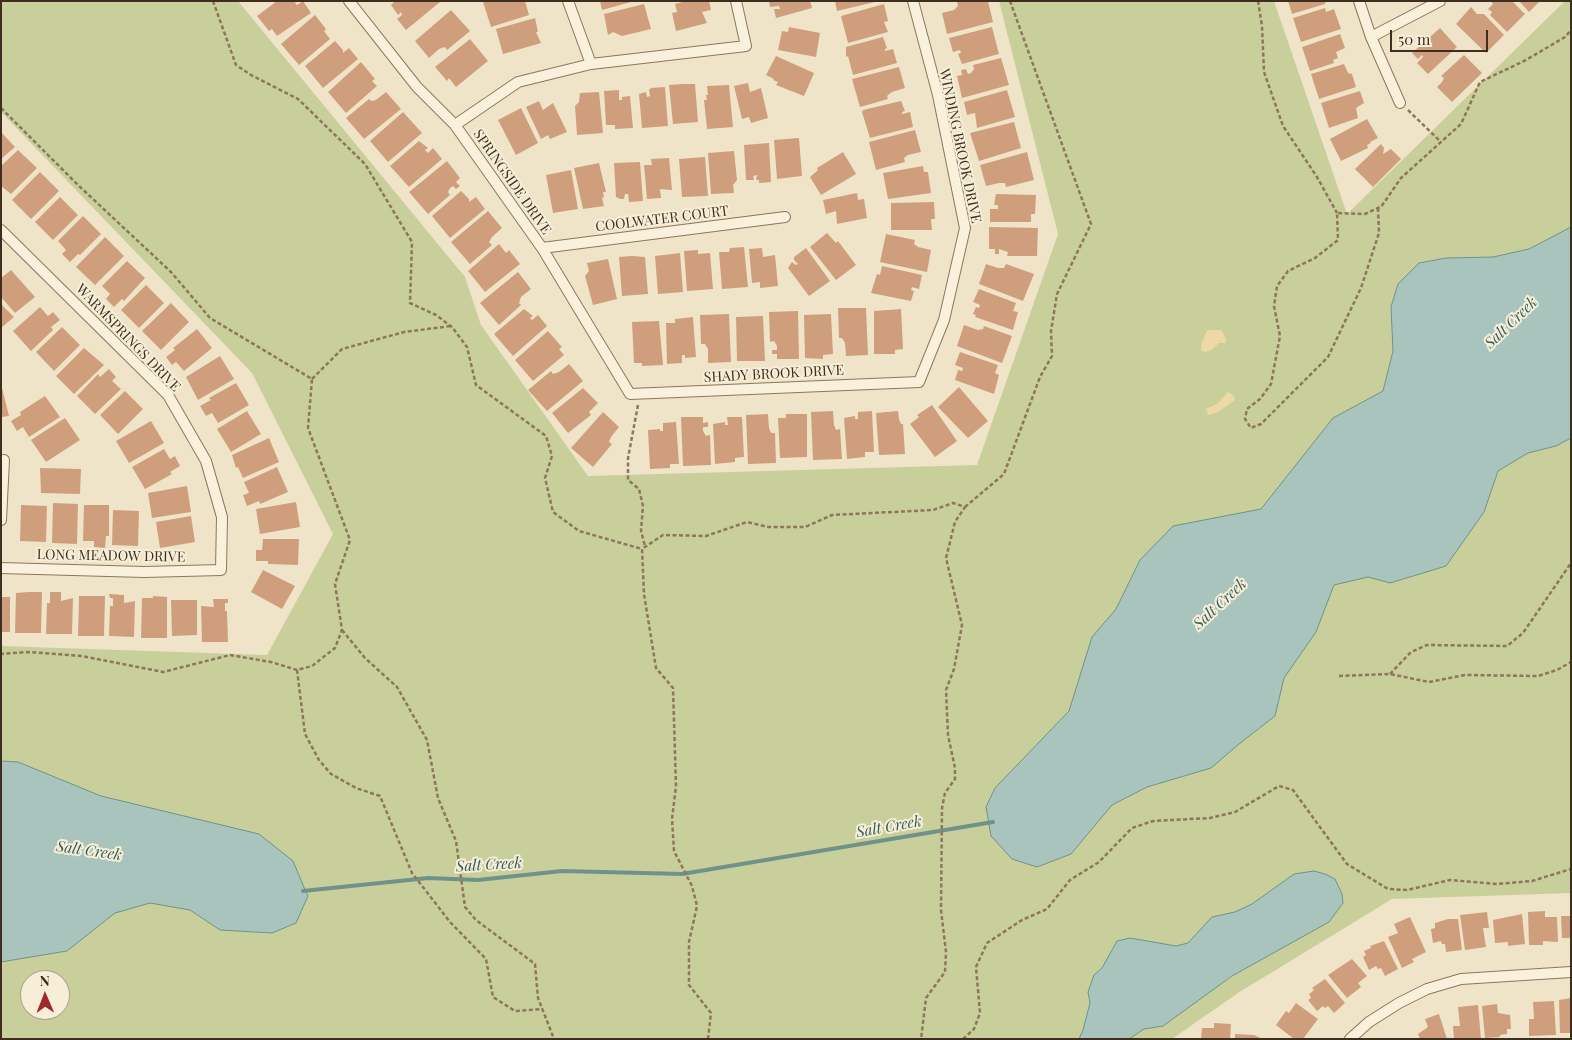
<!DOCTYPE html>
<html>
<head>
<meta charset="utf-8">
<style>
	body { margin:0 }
	#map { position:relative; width:1572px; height:1040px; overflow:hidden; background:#f0e4c8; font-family:"Playfair Display",serif }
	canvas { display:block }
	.frame { position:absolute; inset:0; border:2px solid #3d2e20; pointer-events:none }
	.north { position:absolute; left:20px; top:970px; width:50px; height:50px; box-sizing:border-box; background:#f7eed8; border:1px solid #ada18e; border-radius:50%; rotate:359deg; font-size:14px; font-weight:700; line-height:20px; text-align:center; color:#3d2e20 }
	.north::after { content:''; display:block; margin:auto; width:18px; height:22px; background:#9e2a2b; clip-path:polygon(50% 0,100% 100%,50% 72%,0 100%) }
	.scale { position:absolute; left:1390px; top:30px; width:98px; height:22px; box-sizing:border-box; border:2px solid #3d2e20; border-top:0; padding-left:6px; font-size:15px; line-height:18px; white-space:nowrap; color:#3d2e20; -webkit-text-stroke:4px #f7eed8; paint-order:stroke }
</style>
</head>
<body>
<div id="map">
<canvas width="1572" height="1040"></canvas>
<div class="frame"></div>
<div class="north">N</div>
<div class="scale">50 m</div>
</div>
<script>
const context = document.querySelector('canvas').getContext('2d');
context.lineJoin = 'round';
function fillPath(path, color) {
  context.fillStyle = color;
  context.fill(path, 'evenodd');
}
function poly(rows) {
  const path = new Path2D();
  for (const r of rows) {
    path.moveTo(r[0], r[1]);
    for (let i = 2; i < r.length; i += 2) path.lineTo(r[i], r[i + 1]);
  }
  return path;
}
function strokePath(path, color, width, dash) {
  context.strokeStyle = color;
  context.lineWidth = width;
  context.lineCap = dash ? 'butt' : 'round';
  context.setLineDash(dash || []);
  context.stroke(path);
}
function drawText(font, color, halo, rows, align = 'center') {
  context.font = font + ' "Playfair Display",serif';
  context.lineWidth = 4;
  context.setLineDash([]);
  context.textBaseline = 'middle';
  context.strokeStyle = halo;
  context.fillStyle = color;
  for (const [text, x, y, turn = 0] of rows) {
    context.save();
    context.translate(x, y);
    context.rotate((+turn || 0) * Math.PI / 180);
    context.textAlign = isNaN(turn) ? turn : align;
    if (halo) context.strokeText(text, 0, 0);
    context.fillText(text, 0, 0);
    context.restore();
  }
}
fillPath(poly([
	[1,1,238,1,465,277,481,325,588,476,977,465,1058,234,999,1,1274,1,1347,214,1565,1,1571,1,1571,893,1392,899,1238,993,1172,1039,1,1039,1,646,267,655,333,534,252,373,1,112],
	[30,980,60,980,60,1010,30,1010]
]), '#c9cf9b');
fillPath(poly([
	[1207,330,1221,330,1225,336,1226,343,1219,343,1210,351,1204,352,1201,350,1201,345],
	[1228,392,1234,396,1235,400,1218,412,1208,415,1206,409,1217,404]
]), '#ecd9a5');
const water = poly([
	[1571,227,1571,438,1556,446,1528,453,1498,471,1484,512,1446,566,1390,583,1368,577,1334,585,1316,632,1284,678,1275,716,1239,744,1211,768,1147,787,1112,805,1071,854,1037,867,1012,859,991,836,986,807,995,788,1069,711,1092,637,1116,609,1140,560,1173,526,1261,509,1333,418,1383,391,1393,351,1391,307,1398,284,1419,263,1446,258,1493,257,1529,249,1571,227],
	[1,761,18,762,101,796,259,834,293,861,306,892,308,896,296,923,272,933,220,930,190,910,150,903,115,913,67,951,1,962,1,761],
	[1314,871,1325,874,1335,879,1342,894,1343,903,1329,922,1232,976,1163,1026,1144,1029,1129,1039,1079,1039,1083,1030,1090,1003,1088,992,1094,975,1102,968,1117,941,1130,938,1176,946,1188,943,1212,917,1235,912,1252,904,1294,874,1314,871]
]);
fillPath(water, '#a9c4bc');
strokePath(water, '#6f938a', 1);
strokePath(poly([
	[303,891,428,878,478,880,562,871,682,874,993,822]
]), '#6f938a', 4);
fillPath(poly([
	[277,1,297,1,295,3,297,5,303,1,311,13,277,36,272,29,269,31,257,16],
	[395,1,439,1,440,2,406,30,397,19,402,15,401,12,398,15,391,5],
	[522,1,525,1,529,15,491,27,483,2],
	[600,1,631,1,631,2,602,10],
	[686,1,709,1,711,10,702,12,707,23,676,31,672,13,677,12,675,4],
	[769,1,810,1,812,8,776,18,774,9,780,9,779,6,770,7],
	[835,1,875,1,875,2,837,11],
	[988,1,993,22,947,34,942,13,954,10,958,6,957,2],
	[1288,1,1326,1,1325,4,1292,14],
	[1491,1,1512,1,1525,14,1507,32,1490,15,1492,12,1488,9,1493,4],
	[1519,1,1540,1,1529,12],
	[644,4,651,29,622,36,613,32,608,35,604,14],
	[884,4,888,21,884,22,888,32,848,43,841,16],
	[1471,7,1477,14,1484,14,1504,35,1486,53,1456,24],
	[1325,8,1326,12,1334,9,1341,29,1301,42,1293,18],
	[451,10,470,31,447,50,445,47,439,49,429,58,415,41],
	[315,15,326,29,324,31,330,39,299,65,281,44],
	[535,18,538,32,536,32,541,43,503,54,496,29],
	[789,27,820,33,816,57,778,50,782,31,788,32],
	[992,27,999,54,962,64,958,54,961,53,960,50,953,52,949,38],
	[1440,28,1457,47,1428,74,1417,63,1423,57,1422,55,1418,59,1412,53],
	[1340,34,1345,48,1336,52,1338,58,1333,60,1334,63,1310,71,1302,47],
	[883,37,887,48,885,49,885,51,893,49,897,63,853,75,848,56,846,57,846,47],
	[470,39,488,61,456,87,449,78,447,81,435,67],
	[335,41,343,50,343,53,349,48,358,59,323,88,305,66],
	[1464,55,1482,73,1452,102,1437,87,1442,82,1444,78,1441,76],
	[776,56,814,73,804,96,776,85,778,82,773,80,774,79,766,75],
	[1001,58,1009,85,962,98,957,76,962,75,961,70,966,69,968,74,971,73,974,69,973,65],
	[361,62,375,79,372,81,377,86,346,113,328,92],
	[1344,64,1348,73,1352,74,1356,87,1319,99,1311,74],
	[899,67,905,88,892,92,887,96,888,99,860,107,852,79],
	[748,83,750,92,761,88,768,118,751,123,749,117,742,119,734,86],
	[683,84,695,84,698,122,673,124,669,85],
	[729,85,733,127,707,129,704,100,707,100,706,95,708,95,707,86],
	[665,87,668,126,642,128,639,94,646,92,647,97,650,96,649,90,651,88],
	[619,90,619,100,622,100,622,97,630,96,633,128,615,129,615,125,606,125,604,91],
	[1007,90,1015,117,977,128,975,113,967,115,964,102],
	[1360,91,1364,103,1356,108,1358,118,1329,128,1321,103],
	[386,92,401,109,364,139,346,118,369,99,371,101,376,100],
	[599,92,603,133,577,135,575,106,579,102,580,93],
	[539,101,543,110,553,103,567,132,550,139,548,135,541,139,526,107],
	[901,101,905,111,902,112,902,114,910,112,913,127,870,138,862,112,863,110],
	[521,108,538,143,516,155,498,120],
	[403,112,422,133,388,162,370,141],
	[1367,119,1378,138,1370,142,1371,143,1367,145,1368,148,1341,161,1330,139],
	[1014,122,1021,148,979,161,970,133],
	[915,130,921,152,908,155,904,158,905,162,876,170,869,142],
	[1,132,15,147,1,159],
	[799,138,802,176,777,179,774,140],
	[419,141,428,148,425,150,428,153,433,148,442,159,409,187,390,166],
	[769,143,771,182,759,183,759,180,756,180,757,175,753,176,754,180,746,180,744,145],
	[1381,144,1384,148,1383,154,1391,149,1401,159,1373,187,1355,169],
	[18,150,37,168,11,194,1,186,1,166],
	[734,151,737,180,733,185,734,193,711,194,708,153],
	[843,152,856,174,821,195,810,177,818,170,817,168],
	[1027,152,1034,180,1006,187,1005,183,999,183,986,186,980,165],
	[705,157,708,196,682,197,679,159],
	[669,158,672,190,660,189,661,198,647,199,644,165,652,165,651,159],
	[447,161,460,178,456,182,460,186,456,189,453,186,450,188,448,192,450,195,428,214,409,192],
	[640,162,643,201,629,202,628,194,625,194,624,199,620,199,616,197,614,163],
	[599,163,606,192,603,192,604,197,602,198,604,206,583,209,574,168],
	[923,166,924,172,928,172,931,193,888,199,883,173],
	[571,170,578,209,553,213,546,175],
	[40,172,59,191,31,219,12,200],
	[461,191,469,199,469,202,476,197,485,209,450,238,432,216],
	[857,193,858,200,864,199,867,218,837,224,836,211,826,214,823,200],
	[996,194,1036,195,1035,214,1031,214,1031,222,990,222,990,209,998,209,998,205,994,205],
	[60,197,78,215,53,240,35,222],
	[934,202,935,219,931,219,932,230,891,230,891,203],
	[488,211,502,228,492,237,489,242,492,245,470,264,451,242],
	[83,216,101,234,80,255,78,254,70,262,62,254,66,250,58,241],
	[989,227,1038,228,1037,256,1007,256,1008,252,999,249,999,254,995,254,995,249,989,249],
	[827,233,836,243,838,241,856,265,836,280,810,247],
	[886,234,915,240,914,244,918,247,931,250,927,272,880,262],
	[105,237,124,256,95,285,76,267],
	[499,244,506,253,509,250,520,264,485,292,468,271],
	[744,247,748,287,722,289,719,252,729,252,730,248],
	[762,248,763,257,775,255,778,286,760,288,760,282,752,283,749,249],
	[806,248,830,281,809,296,788,268,792,262,796,265,798,264,794,260,794,257],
	[698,250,698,254,710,253,713,289,687,291,684,251],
	[680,253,683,292,658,294,655,256],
	[632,256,645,257,648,294,622,296,619,257],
	[608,259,617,299,593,305,585,276,589,271,587,263],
	[127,261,145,278,124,301,122,299,114,307,106,299,110,294,102,286],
	[986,264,998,268,1004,268,1006,264,1034,274,1023,301,979,284],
	[882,266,922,275,919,289,912,287,911,290,914,291,911,301,871,293,877,274,880,275],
	[11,270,35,297,15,313,1,297,1,278],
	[518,272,531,289,521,297,519,303,521,305,499,325,480,303],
	[146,285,164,303,139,328,121,310],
	[979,289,1016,303,1013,311,1018,312,1013,330,975,317,976,315,973,314,976,307,979,308,980,305,973,302],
	[171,303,189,322,161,350,142,331],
	[1,304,14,317,1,328],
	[40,307,48,316,53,312,60,320,51,327,53,330,31,351,13,331],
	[838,308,866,308,868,355,846,356,845,343,842,338,839,338],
	[524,309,533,316,530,318,532,320,538,315,547,326,513,356,494,334],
	[901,309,903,349,895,350,895,354,874,354,874,311],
	[798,311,799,359,777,359,777,354,772,354,772,350,777,350,777,346,774,341,770,342,769,312],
	[729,314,731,362,708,363,708,349,705,344,701,344,700,315],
	[831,314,833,354,823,355,823,359,805,358,804,315],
	[763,316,765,361,737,361,736,317],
	[693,317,696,357,685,358,685,355,682,355,682,363,667,364,666,323,675,323,675,319],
	[659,321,663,365,642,366,642,363,634,363,632,322],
	[964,325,978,330,983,329,984,326,1012,336,1002,363,957,346],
	[62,327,80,345,54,371,36,352],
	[197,329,212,348,184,371,176,362,172,365,166,357,175,350,173,348],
	[548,331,562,347,559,349,564,355,533,381,515,360],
	[84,348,104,365,74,394,56,376],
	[960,352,998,365,995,373,999,375,994,394,955,380,958,370,962,371,963,368,955,365],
	[220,356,234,379,198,400,186,377],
	[569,364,583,381,547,411,528,390,551,371,553,374,559,372],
	[109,369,116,377,112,381,121,389,95,414,77,396,98,374,100,377],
	[236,383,249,405,218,423,212,413,206,416,200,406,211,400,209,398],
	[959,387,988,421,968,438,938,407],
	[2,388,9,416,2,417,1,416],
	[583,388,598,403,589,412,591,415,568,433,552,413],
	[125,391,143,409,118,434,100,415],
	[45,396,60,417,29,437,23,427,17,431,11,421,21,415,20,412],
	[932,405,957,441,935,457,910,424,919,417,917,415],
	[247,411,261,434,231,452,217,429],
	[833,411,834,425,836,430,840,429,842,459,813,460,811,412],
	[872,411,874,452,865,452,865,457,847,459,844,418,855,416,855,419,858,419,858,412],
	[898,411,899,419,901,424,903,424,905,454,879,455,876,413],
	[603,412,619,427,611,437,609,442,612,444,593,467,571,448],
	[768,414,769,428,771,433,775,433,776,463,748,464,746,415],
	[786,414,807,414,807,457,780,458,778,418,786,418],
	[681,417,703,417,703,423,708,422,708,427,703,427,703,431,706,436,710,435,711,465,683,466],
	[727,417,742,417,744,457,735,458,735,462,715,464,713,424,725,422,725,425,728,425],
	[65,418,80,440,46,462,31,440],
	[151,421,164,443,129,463,116,441],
	[676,422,679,464,670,464,670,468,650,469,648,430,660,429,660,431,663,431,663,423],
	[269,438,279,462,243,478,238,467,236,468,232,455],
	[164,449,170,459,175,456,180,466,170,472,172,474,145,489,132,467],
	[277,467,288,492,260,504,259,501,247,506,243,495,249,493,244,482],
	[40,468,81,469,80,494,41,493],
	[187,486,191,512,152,518,148,493],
	[296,502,300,527,260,534,256,509],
	[53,503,78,504,77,544,52,543],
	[21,505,47,506,46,542,20,541],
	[84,505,109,505,109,536,106,536,105,548,94,547,94,541,83,541],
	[113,510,139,511,138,546,112,545],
	[191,516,195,542,160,548,156,522],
	[263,539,299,539,298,565,268,564,268,561,256,561,256,550,262,550],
	[263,570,295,586,282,609,251,592],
	[28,592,42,592,41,633,15,633,16,593],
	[50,592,61,592,61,601,73,598,72,634,46,634,47,603,50,603],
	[109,594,124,595,124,603,135,601,134,637,109,636,110,606,113,606,113,598,110,598],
	[79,596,105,596,104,636,78,636],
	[153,596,167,597,167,638,141,638,142,598,153,598],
	[1,597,10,597,10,632,1,632],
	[213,599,228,599,228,603,225,603,225,611,227,611,228,642,202,642,201,606,214,607],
	[171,600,197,600,197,635,172,636],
	[1545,911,1545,917,1557,917,1558,942,1543,941,1543,945,1529,945,1528,912],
	[1487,912,1489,928,1483,928,1486,947,1465,950,1460,915],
	[1522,914,1525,944,1508,946,1508,942,1495,943,1493,920],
	[1561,916,1571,916,1571,938,1562,938],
	[1410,917,1426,952,1412,959,1414,962,1402,968,1388,937,1398,933,1394,924],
	[1448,919,1458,919,1462,950,1446,952,1445,944,1442,944,1441,941,1433,943,1431,929,1435,928,1435,923],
	[1384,941,1398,969,1385,976,1381,968,1378,969,1376,966,1369,970,1363,957,1366,955,1364,951,1371,948,1370,946],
	[1352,959,1367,976,1358,983,1361,987,1347,998,1328,975],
	[1325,979,1345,1003,1334,1013,1328,1006,1325,1008,1323,1006,1317,1011,1308,1000,1311,998,1309,994,1314,990,1312,988],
	[1571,998,1571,1033,1560,1033,1559,1000],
	[1554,1001,1556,1035,1529,1036,1529,1019,1534,1019,1533,1002],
	[1296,1003,1318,1019,1303,1039,1294,1039,1276,1025,1286,1011,1289,1013],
	[1497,1004,1498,1013,1510,1015,1511,1029,1507,1029,1507,1034,1500,1035,1500,1037,1485,1038,1482,1006],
	[1478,1005,1481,1039,1454,1039,1453,1026,1460,1026,1458,1007],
	[1439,1014,1447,1039,1420,1039,1418,1034,1428,1027,1425,1019],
	[1214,1023,1231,1024,1230,1039,1201,1039,1202,1028,1214,1028],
	[1235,1034,1254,1035,1263,1039,1235,1039]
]), '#cf9f7d');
const street = poly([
	[349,1,417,87,455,125,542,248,630,394,919,382,944,320,965,228,938,95,913,1],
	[568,1,591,64],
	[1359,1,1371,37,1400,103],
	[1371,37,1440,1],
	[455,125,518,82,591,64,746,46,736,1],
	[1,230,168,395,206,461,222,517,221,570,144,572,1,568],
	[542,248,785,217],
	[1,520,4,460],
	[1350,1039,1369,1022,1399,1003,1427,989,1461,979,1571,972]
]);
strokePath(street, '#8d765c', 12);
strokePath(poly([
	[213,1,236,65,251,75,298,99,365,164,412,242,410,303,436,315,452,327,467,347,476,385,546,436,552,456,545,478,553,512,579,531,642,549],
	[1258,1,1262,26,1264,72,1283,126,1317,177,1337,213],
	[1,108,78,185,171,272,210,318,312,379,308,428,350,540,335,584,342,630,335,648,312,666,297,670,271,662,230,655,163,672,82,656,28,652,1,654],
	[1408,110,1441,142],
	[1378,208,1379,233,1361,288,1328,357,1261,424,1251,428,1245,419,1247,409,1260,399,1271,384,1280,336,1274,306,1277,286,1288,271,1315,258,1338,240,1337,213,1365,214,1378,208,1381,207,1401,178,1461,124,1480,82,1526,60,1565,37,1571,30],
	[312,379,342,349,404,332,451,326],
	[638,405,628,458,628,480,639,489,643,506,641,531,645,546],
	[965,507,1004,474,1040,377,1052,356,1051,331,1057,294,1091,224,1010,1],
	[342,630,365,658,397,687,427,740,438,798,456,841,465,907,476,920,535,964,538,998,554,1039],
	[297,670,305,734,319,760,331,774,356,788,380,796,412,873,450,922,486,959,493,997,515,1011,543,1009],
	[1390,674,1411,652,1427,645,1507,646,1523,633,1571,563],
	[1339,676,1390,674,1429,682,1465,675,1538,676,1557,670,1571,662],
	[708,1039,711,1013,689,985,689,942,697,906,692,886,674,851,672,819,676,786,673,688,656,668,644,594,642,549,663,535,706,536,747,522,768,527,805,527,832,515,933,510,953,503,965,507,955,522,946,558,962,625,954,669,946,690,948,735,955,768,955,779,945,793,942,808,941,910,946,952,945,972,926,998,921,1039],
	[963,1039,974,1029,980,1013,976,967,987,943,1022,920,1047,909,1070,880,1099,862,1132,828,1153,821,1210,818,1235,812,1279,786,1293,790,1347,864,1388,889,1407,890,1450,880,1497,884,1532,881,1571,869]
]), '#8d765c', 2.5, [4, 2.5]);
strokePath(street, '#faf1dc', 10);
drawText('14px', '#3d2e20', '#f7eed8', [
	["WINDING BROOK DRIVE",960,146,78],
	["SPRINGSIDE DRIVE",512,182,55],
	["COOLWATER COURT",662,219,-7],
	["WARMSPRINGS DRIVE",128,338,46],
	["SHADY BROOK DRIVE",774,374,-3],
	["LONG MEADOW DRIVE",111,556,1]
]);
drawText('italic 15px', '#2f5d5a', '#f7eed8', [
	["Salt Creek",1511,323,-44],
	["Salt Creek",1220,604,-43],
	["Salt Creek",889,827,-10],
	["Salt Creek",89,851,8],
	["Salt Creek",489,865,-3]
]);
</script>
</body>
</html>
